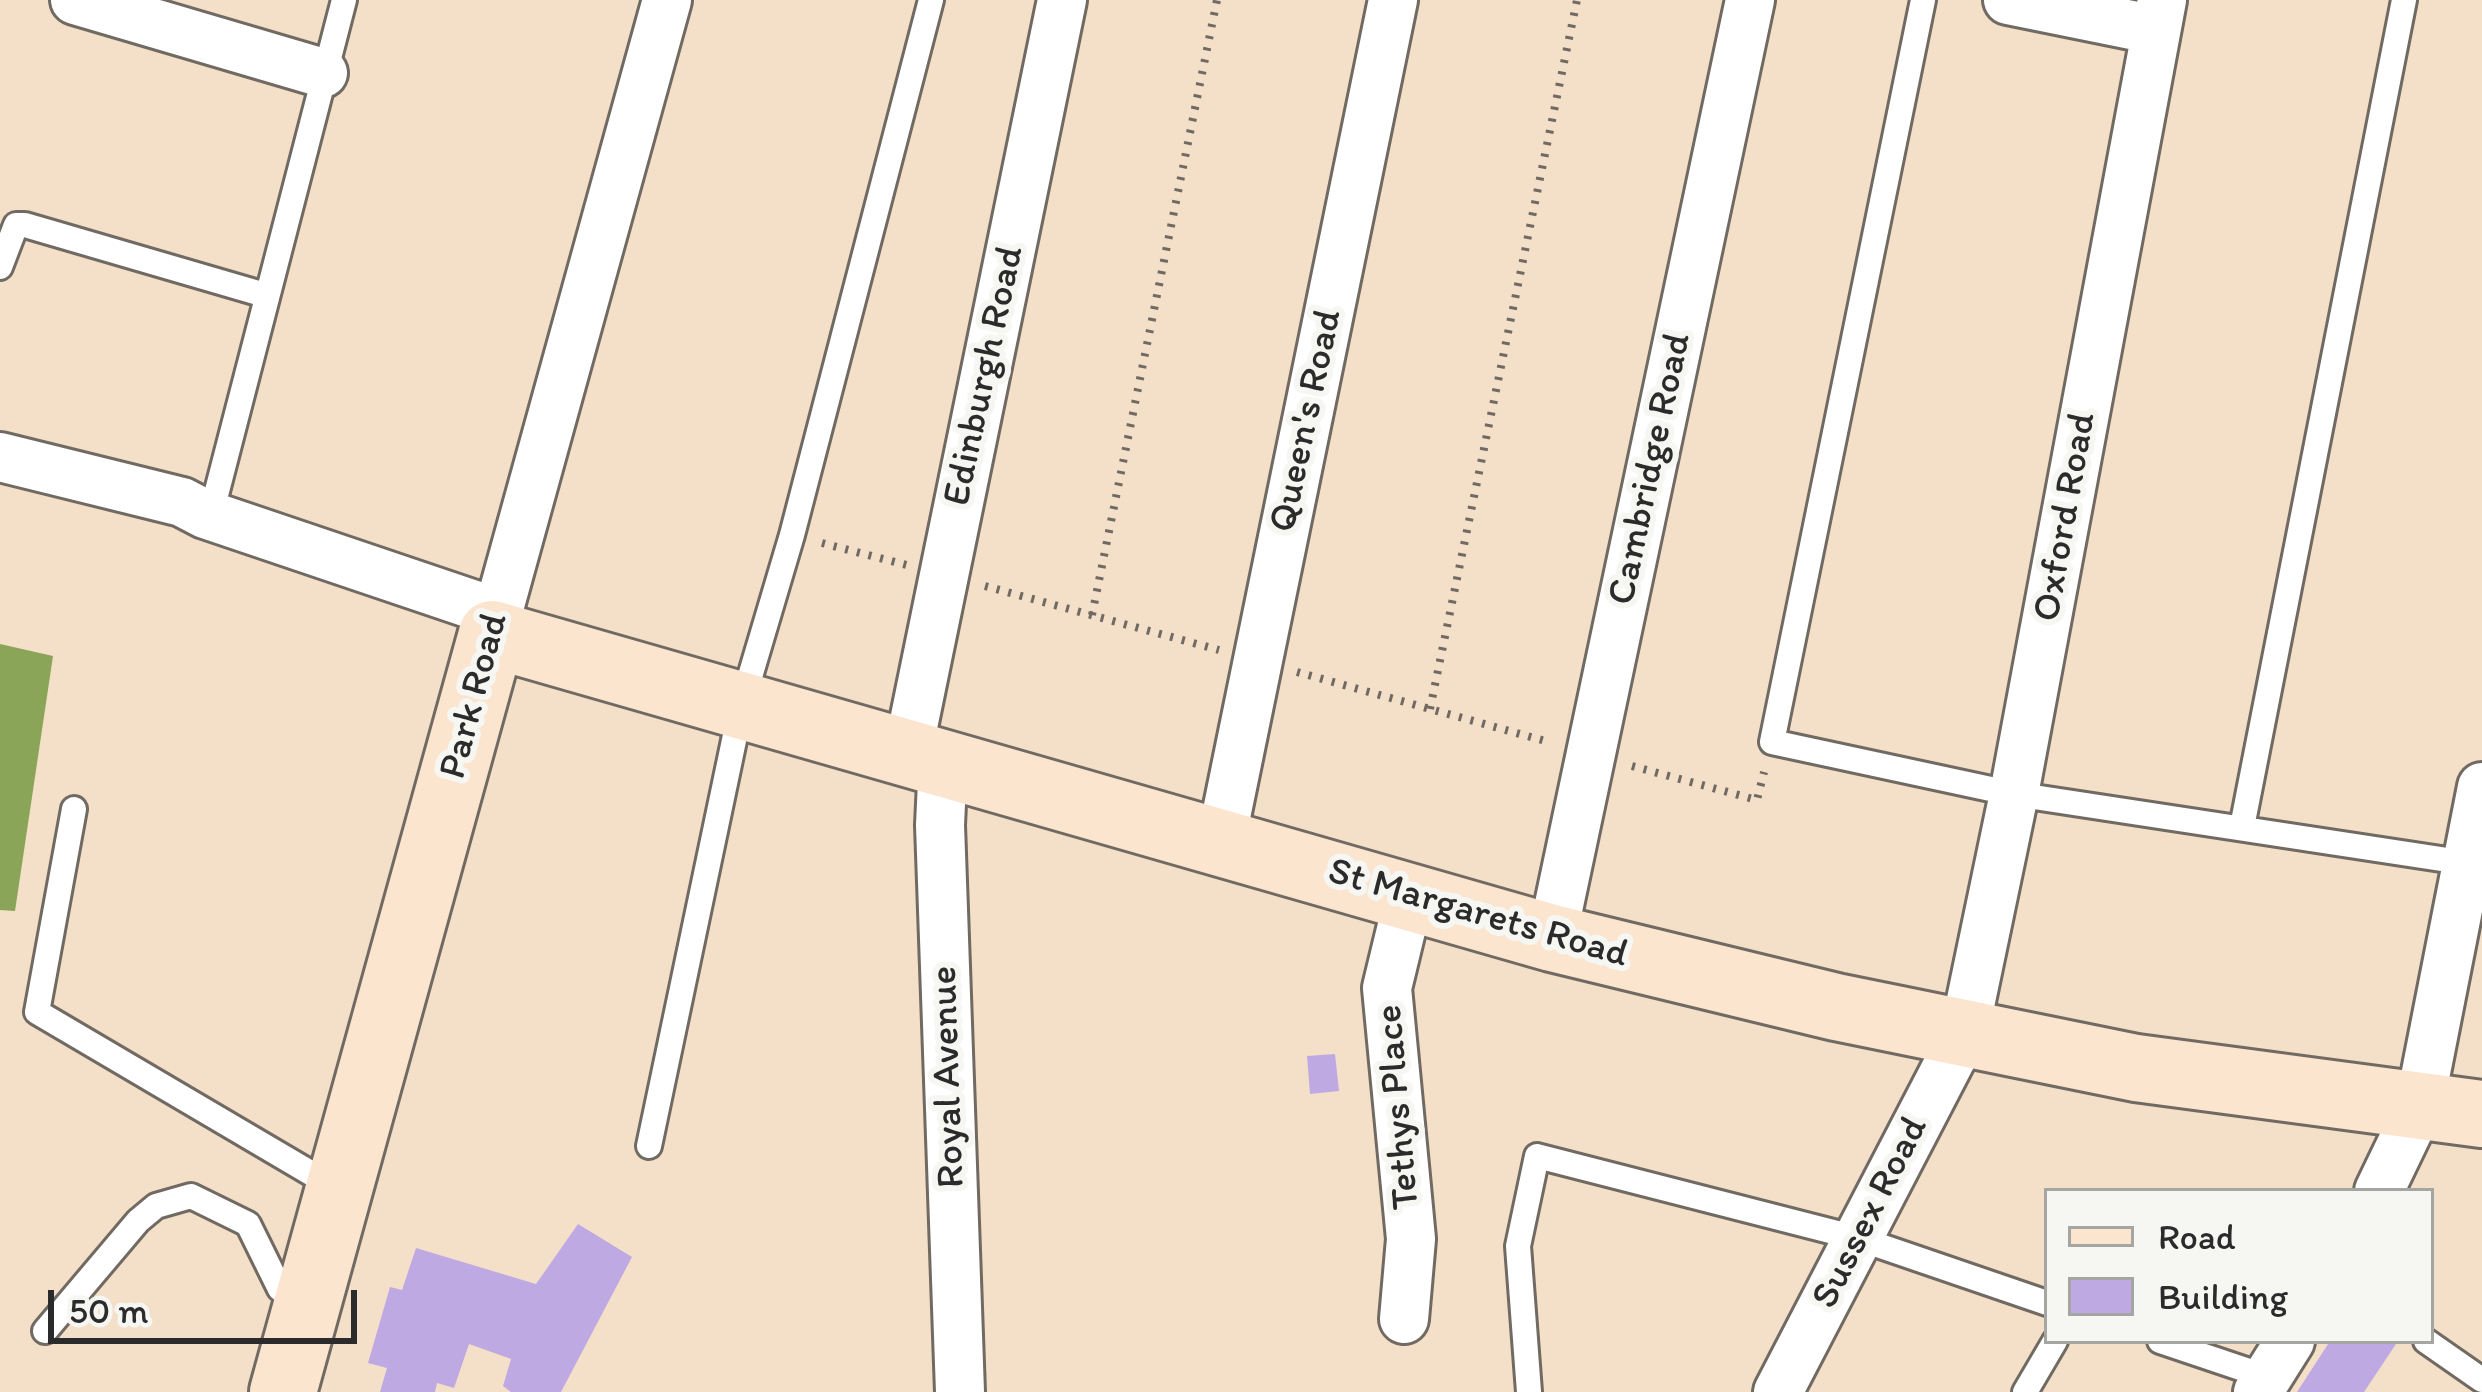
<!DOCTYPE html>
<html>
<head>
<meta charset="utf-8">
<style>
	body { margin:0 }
	#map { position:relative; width:2482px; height:1392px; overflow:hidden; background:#f4e0c9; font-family:Itim,sans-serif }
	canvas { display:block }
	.legend { position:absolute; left:2044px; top:1188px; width:390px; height:156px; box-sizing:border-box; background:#f6f6f2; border:3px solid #a5a5a2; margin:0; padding:15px 21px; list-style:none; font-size:36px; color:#2b2b2b }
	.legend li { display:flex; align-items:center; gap:24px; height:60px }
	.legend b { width:60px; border:3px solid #a5a5a2 }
	.scale { position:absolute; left:48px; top:1290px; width:309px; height:54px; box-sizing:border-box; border:6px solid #2b2b2b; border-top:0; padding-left:15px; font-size:36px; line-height:42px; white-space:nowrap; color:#2b2b2b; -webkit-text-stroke:9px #f6f6f2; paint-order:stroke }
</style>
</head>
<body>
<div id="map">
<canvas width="2482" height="1392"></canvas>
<ul class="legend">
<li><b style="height:15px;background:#fce5cf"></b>Road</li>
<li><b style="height:33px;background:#bea9e2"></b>Building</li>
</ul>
<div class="scale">50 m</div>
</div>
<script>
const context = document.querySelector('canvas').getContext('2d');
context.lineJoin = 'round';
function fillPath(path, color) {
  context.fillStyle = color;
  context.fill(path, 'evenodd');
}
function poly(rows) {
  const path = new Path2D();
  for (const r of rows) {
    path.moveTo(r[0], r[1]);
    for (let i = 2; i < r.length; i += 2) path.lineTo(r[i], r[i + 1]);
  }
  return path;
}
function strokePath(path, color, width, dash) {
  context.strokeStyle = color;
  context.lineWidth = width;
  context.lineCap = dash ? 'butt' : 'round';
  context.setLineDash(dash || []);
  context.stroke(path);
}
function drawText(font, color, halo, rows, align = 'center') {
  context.font = font + ' Itim,sans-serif';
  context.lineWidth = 12;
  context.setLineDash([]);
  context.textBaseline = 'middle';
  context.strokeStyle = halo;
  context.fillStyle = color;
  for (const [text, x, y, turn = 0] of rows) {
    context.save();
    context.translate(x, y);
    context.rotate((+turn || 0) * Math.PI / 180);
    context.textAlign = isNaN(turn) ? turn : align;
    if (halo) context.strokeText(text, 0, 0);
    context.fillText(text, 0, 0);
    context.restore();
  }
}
fillPath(poly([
	[0,644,53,656,15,911,0,910]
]), '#8aa557');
fillPath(poly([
	[1335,1054,1339,1091,1310,1094,1307,1056],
	[578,1224,632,1257,561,1392,511,1392,503,1386,511,1359,469,1344,454,1388,437,1383,435,1392,380,1392,387,1368,368,1363,390,1287,402,1290,416,1248,536,1284],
	[2330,1341,2398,1341,2364,1392,2297,1392]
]), '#bea9e2');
const lane = poly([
	[1923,0,1772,742,2014,794,2474,864],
	[0,267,16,225,25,225,265,295],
	[205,514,216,495,344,0],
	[74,809,37,1012,336,1188],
	[2242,827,2404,0],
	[649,1146,741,707,792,535,931,0],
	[45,1331,138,1221,156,1206,191,1196,248,1224,280,1289,305,1303],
	[2160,1341,2267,1377],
	[2426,1341,2482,1380],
	[1529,1392,1518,1246,1537,1156,1857,1238,2047,1303],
	[2025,1392,2055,1341]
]);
const street = poly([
	[75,0,323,73],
	[2008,0,2156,30],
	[0,457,182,502,205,514,498,613],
	[492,634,667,0],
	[908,751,1062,0],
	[943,761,940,825,960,1392],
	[1221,841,1393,0],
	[1552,938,1750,0],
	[2379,1191,2419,1108,2482,787],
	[1404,1319,1411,1239,1387,988,1409,897],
	[1778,1392,1964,1034,2014,794,2162,0],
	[2258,1392,2290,1341]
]);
const secondary = poly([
	[283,1392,492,634,1552,938,1836,1007,2136,1068,2482,1114]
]);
strokePath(lane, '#716a62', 30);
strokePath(street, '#716a62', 54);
strokePath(secondary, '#716a62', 72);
strokePath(poly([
	[822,543,907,565],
	[985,586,1219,650],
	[1092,615,1217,0],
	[1297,672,1549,742],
	[1430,709,1577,0],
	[1632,766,1757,800,1764,772]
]), '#716a62', 8, [3, 9]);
strokePath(lane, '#fff', 24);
strokePath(street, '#fff', 48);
strokePath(secondary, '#fce5cf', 66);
drawText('39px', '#2b2b2b', '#f6f6f2', [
	["Edinburgh Road",985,376,-78],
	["Queen's Road",1307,421,-78],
	["Cambridge Road",1651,469,-78],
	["Oxford Road",2066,517,-80],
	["Park Road",475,696,-75],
	["St Margarets Road",1478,914,16],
	["Royal Avenue",949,1077,-92],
	["Tethys Place",1399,1107,-95],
	["Sussex Road",1871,1213,-63]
]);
</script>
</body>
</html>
